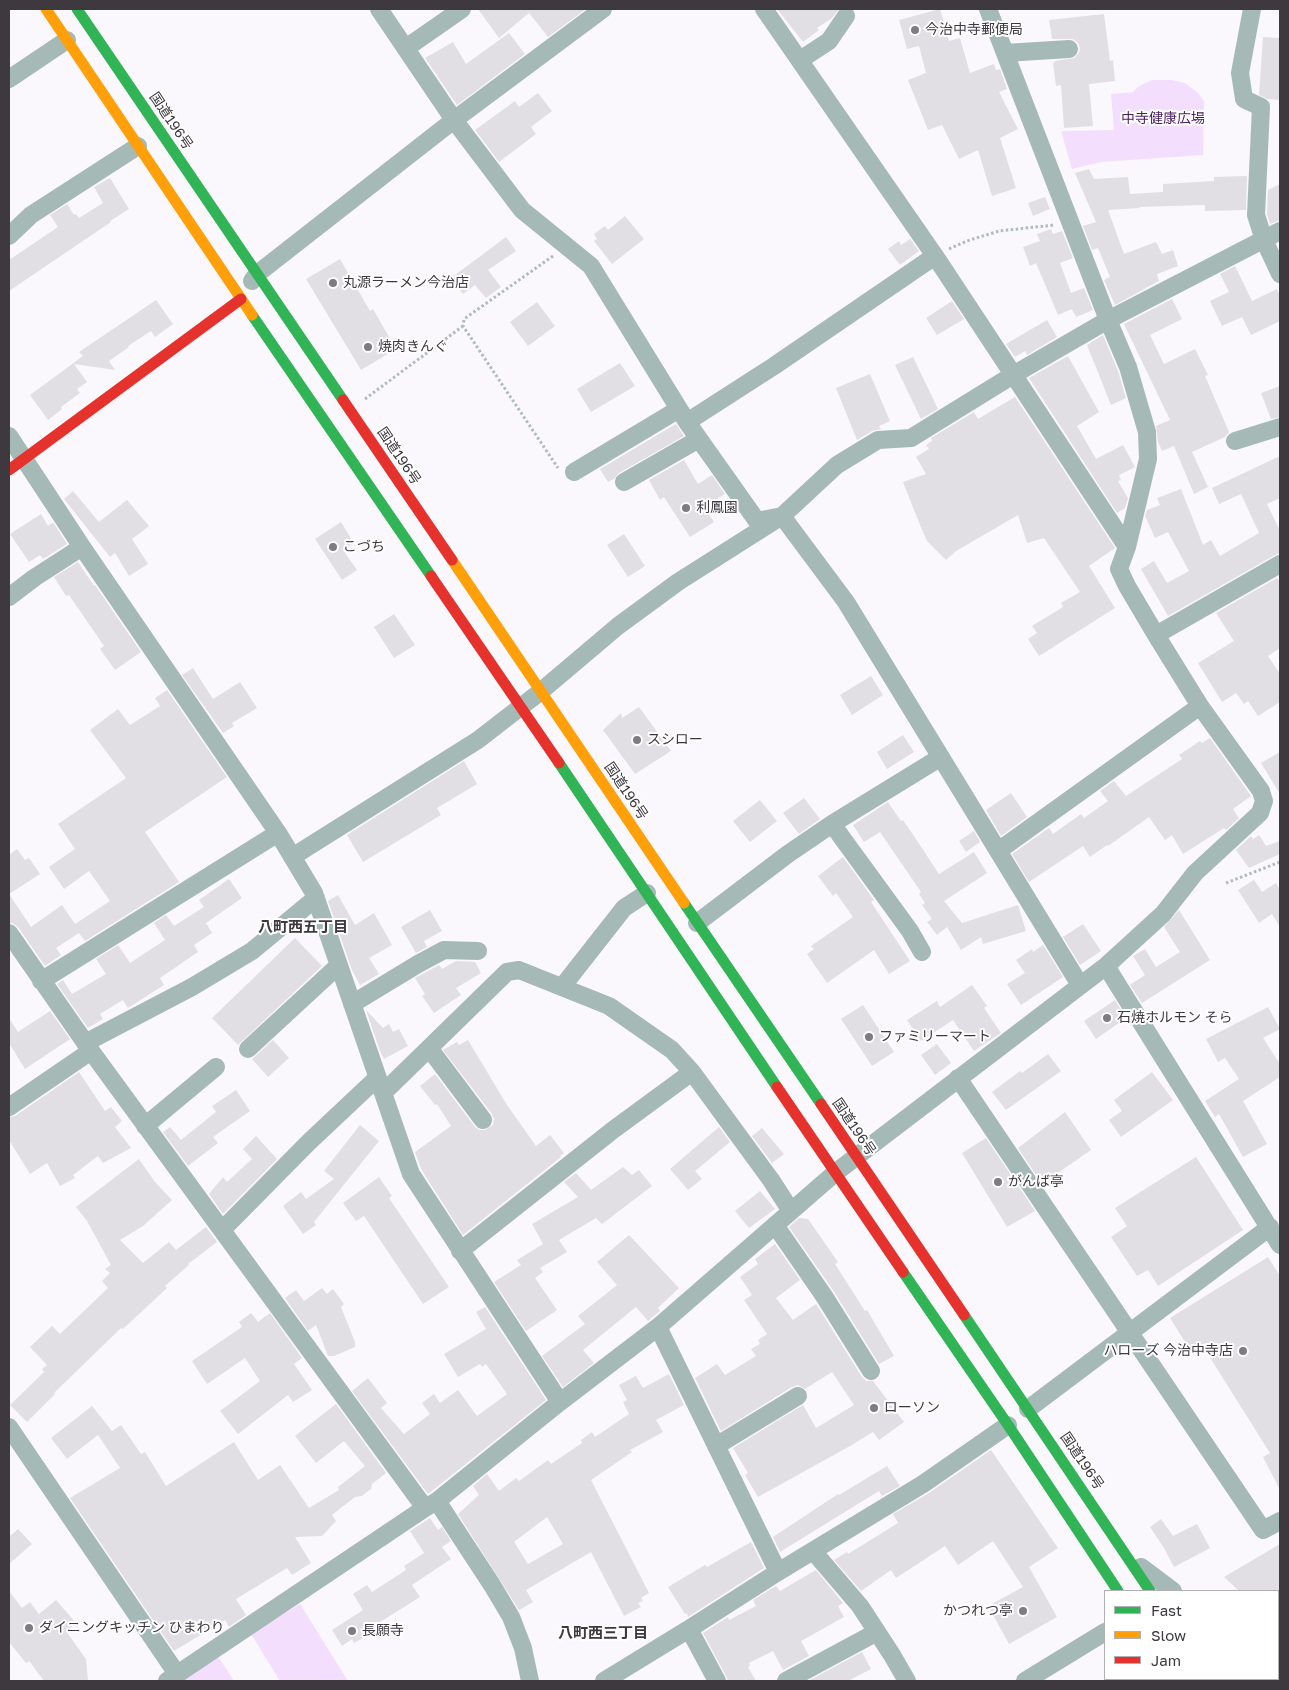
<!DOCTYPE html>
<html>
<head>
<meta charset="utf-8">
<style>
	body { margin:0 }
	#map { position:relative; width:1289px; height:1690px; overflow:hidden; background:#faf8fc; font-family:"Golos Text",sans-serif }
	canvas { display:block }
	.frame { position:absolute; inset:0; border:10px solid #3d393f; pointer-events:none }
	.legend { position:absolute; left:1104px; top:1590px; width:175px; height:90px; box-sizing:border-box; background:#fff; border:1px solid #b1b0b2; margin:0; padding:6px 9px; list-style:none; font-size:15px; color:#3d393f }
	.legend li { display:flex; align-items:center; gap:10px; height:25px }
	.legend b { width:25px; border:1px solid #b1b0b2 }
</style>
</head>
<body>
<div id="map">
<canvas width="1289" height="1690"></canvas>
<div class="frame"></div>
<ul class="legend">
<li><b style="height:6px;background:#30b455"></b>Fast</li>
<li><b style="height:6px;background:#ff9f0a"></b>Slow</li>
<li><b style="height:6px;background:#e5322d"></b>Jam</li>
</ul>
</div>
<script>
const context = document.querySelector('canvas').getContext('2d');
context.lineJoin = 'round';
function fillPath(path, color) {
  context.fillStyle = color;
  context.fill(path, 'evenodd');
}
function poly(rows) {
  const path = new Path2D();
  for (const r of rows) {
    path.moveTo(r[0], r[1]);
    for (let i = 2; i < r.length; i += 2) path.lineTo(r[i], r[i + 1]);
  }
  return path;
}
function strokePath(path, color, width, dash) {
  context.strokeStyle = color;
  context.lineWidth = width;
  context.lineCap = dash ? 'butt' : 'round';
  context.setLineDash(dash || []);
  context.stroke(path);
}
function drawText(font, color, halo, rows, align = 'center') {
  context.font = font + ' "Golos Text","Noto Sans JP",sans-serif';
  context.lineWidth = 4;
  context.setLineDash([]);
  context.textBaseline = 'middle';
  context.strokeStyle = halo;
  context.fillStyle = color;
  for (const [text, x, y, turn = 0] of rows) {
    context.save();
    context.translate(x, y);
    context.rotate((+turn || 0) * Math.PI / 180);
    context.textAlign = isNaN(turn) ? turn : align;
    if (halo) context.strokeText(text, 0, 0);
    context.fillText(text, 0, 0);
    context.restore();
  }
}
fillPath(poly([
	[1152,80,1172,80,1185,83,1198,93,1204,101,1203,155,1101,162,1072,169,1061,131,1114,130,1111,94,1133,92,1139,86],
	[300,1604,348,1681,280,1681,251,1634],
	[217,1655,234,1681,179,1681]
]), '#f3dffd');
fillPath(poly([
	[478,9,586,9,548,37,529,13,499,38],
	[777,9,839,9,832,18,817,28,819,30,803,42],
	[940,9,949,41,960,38,970,73,994,64,996,70,1000,69,1007,89,999,92,1018,129,1000,138,1016,188,992,196,978,150,959,159,942,125,928,130,908,80,926,73,919,46,907,49,899,20],
	[1104,14,1110,61,1113,60,1115,81,1089,84,1093,126,1064,128,1061,85,1056,86,1053,63,1055,62,1055,61,1074,58,1079,53,1080,48,1078,43,1073,39,1052,39,1049,20],
	[509,33,525,54,457,105,425,58,453,42,466,64],
	[1263,37,1280,38,1280,100,1267,99,1259,95],
	[538,93,552,111,531,127,536,134,499,162,475,130,515,101,519,107],
	[1089,169,1094,179,1128,177,1130,194,1163,192,1163,184,1214,181,1214,177,1247,176,1246,210,1205,211,1205,205,1139,207,1140,208,1108,210,1124,254,1156,242,1162,254,1173,250,1178,266,1157,274,1159,281,1115,305,1104,280,1110,277,1098,248,1092,250,1083,226,1096,222,1075,173],
	[110,178,129,209,110,221,111,222,9,291,9,260,58,227,50,215,67,204,74,215,76,214,79,218,103,203,94,187],
	[1280,184,1280,220,1270,224,1267,214,1268,190],
	[1045,197,1050,209,1033,216,1028,203],
	[625,216,644,239,612,264,594,241,597,239,594,234,605,226,608,230],
	[1051,229,1053,234,1062,231,1073,258,1060,263,1071,293,1084,288,1093,310,1076,317,1072,309,1058,315,1036,263,1030,266,1023,247,1040,241,1037,234],
	[506,237,516,251,488,270,501,287,486,298,475,285,463,294,451,278],
	[910,239,919,251,900,265,888,249,899,241,901,245],
	[340,259,370,311,373,309,396,349,361,370,306,279],
	[1235,266,1252,301,1277,289,1280,296,1280,321,1251,335,1242,317,1222,326,1210,301,1229,292,1220,274],
	[1172,299,1182,319,1150,335,1164,364,1195,349,1208,375,1205,376,1229,432,1225,437,1192,452,1208,487,1194,494,1174,446,1162,451,1158,442,1156,426,1170,420,1124,324],
	[156,300,173,324,155,337,151,331,128,346,129,347,109,361,115,370,74,364,87,382,77,389,80,393,61,407,62,409,48,420,30,395,83,356,79,352],
	[952,301,964,319,937,335,926,318],
	[537,302,555,326,528,346,510,322],
	[1047,320,1057,337,1027,355,1025,351,1015,357,1006,344],
	[1103,335,1118,371,1126,398,1111,405,1087,345],
	[1068,356,1099,412,1077,426,1096,459,1123,445,1135,467,1119,475,1121,480,1118,481,1128,498,1125,508,1117,513,1029,378],
	[913,357,938,409,921,419,895,365],
	[620,363,635,386,591,412,577,389],
	[870,374,890,421,879,426,881,429,872,431,857,440,836,388],
	[1280,386,1280,417,1271,419,1261,393],
	[1015,397,1115,548,1089,566,1115,608,1039,656,1028,639,1037,633,1032,626,1063,607,1061,603,1080,592,1044,538,1027,543,1018,515,956,551,946,560,927,541,920,525,903,482,926,474,916,457,929,449,926,445,932,441,931,438,974,412,978,419],
	[676,424,684,436,619,473,614,479,608,482,600,469],
	[1280,456,1280,498,1267,504,1280,531,1280,553,1275,555,1168,616,1141,569,1154,561,1167,583,1189,571,1168,532,1155,538,1145,516,1147,510,1160,505,1157,498,1181,489,1203,545,1211,540,1220,556,1259,533,1241,494,1219,504,1212,488],
	[684,460,698,484,712,475,725,494,704,507,714,522,690,537,664,497,660,500,649,480],
	[73,491,99,522,127,500,149,526,132,539,148,564,129,576,115,553,110,557,64,499],
	[41,514,48,526,53,522,67,544,43,559,40,555,29,562,10,534],
	[341,522,354,543,343,550,357,570,342,580,315,539],
	[624,534,645,566,628,577,607,545],
	[78,562,94,586,95,585,141,652,115,670,100,649,104,646,69,595,66,596,54,577],
	[1277,578,1280,582,1280,648,1268,656,1280,674,1280,702,1258,716,1248,701,1244,704,1236,693,1222,702,1198,663,1234,641,1216,613],
	[394,614,415,645,394,658,374,627],
	[193,668,213,699,240,682,257,708,232,723,234,726,223,733,182,675],
	[871,676,883,695,852,715,840,695],
	[167,690,227,777,145,832,179,882,85,941,79,933,56,948,61,955,45,966,18,927,14,924,9,922,9,855,17,849,25,860,29,858,40,874,9,894,31,927,62,905,75,924,110,901,89,871,64,889,49,867,75,849,58,824,126,778,90,730,118,709,130,725,160,706,155,698],
	[639,707,671,751,635,774,603,730,621,713,622,718],
	[903,735,914,752,887,769,877,752],
	[1210,738,1251,796,1233,809,1239,818,1226,830,1224,828,1183,854,1172,835,1165,840,1149,817,1108,846,1107,845,1090,857,1083,846,1029,882,1012,854,1049,828,1053,834,1081,814,1084,818,1108,801,1100,791,1114,781,1126,796,1182,759,1179,755,1200,741,1202,743],
	[1280,752,1280,794,1261,763],
	[464,761,477,784,437,808,441,815,363,862,347,835],
	[1011,793,1027,817,1001,836,986,810],
	[804,798,820,819,799,834,783,813],
	[760,800,777,821,750,842,733,821],
	[888,802,901,821,903,820,916,839,939,874,974,852,987,873,944,901,962,923,1018,905,1026,931,983,944,981,937,961,950,947,927,937,935,927,922,932,919,922,905,925,903,919,894,921,892,880,832,864,842,853,825],
	[974,831,980,842,966,852,959,841],
	[1259,835,1266,846,1280,841,1280,854,1249,868,1236,850,1251,836,1253,839],
	[843,857,874,900,871,902,910,961,889,974,874,950,827,983,807,954,814,949,811,946,853,917,836,893,833,896,818,876],
	[229,879,242,898,206,923,212,933,194,945,198,952,160,978,164,985,128,1008,123,1000,100,1014,103,1019,88,1028,57,984,63,980,72,994,106,974,96,959,118,945,130,963,165,940,154,923,166,915,174,926,204,907,199,900],
	[1254,880,1262,892,1276,883,1280,890,1280,927,1272,914,1259,923,1238,890],
	[338,895,355,925,374,913,392,945,369,958,379,974,360,985,352,970,328,901],
	[430,910,442,931,424,941,427,947,416,953,401,927],
	[1179,910,1210,960,1142,1003,1130,985,1145,975,1133,956,1145,949,1156,967,1180,952,1164,927],
	[1083,924,1101,951,1080,965,1063,937],
	[295,938,322,966,238,1045,212,1018],
	[1043,945,1063,977,1021,1005,1007,984,1025,973,1016,960,1032,949,1033,952],
	[456,961,475,962,481,973,456,988,461,995,434,1013,422,996,425,994,415,978,439,965,442,969],
	[972,985,987,1006,984,1008,1001,1033,974,1051,953,1020,921,1041,907,1020,937,1001,940,1007],
	[1115,1000,1126,1018,1096,1039,1084,1021],
	[863,1005,894,1052,872,1066,841,1019],
	[1268,1007,1280,1029,1263,1038,1280,1064,1280,1077,1243,1101,1267,1144,1243,1157,1219,1114,1215,1117,1205,1101,1239,1079,1225,1058,1218,1062,1206,1039],
	[366,1010,383,1028,389,1024,393,1032,399,1029,408,1046,384,1059,380,1051],
	[50,1011,70,1039,25,1069,9,1043,9,1018,18,1032],
	[273,1040,289,1058,268,1077,252,1059],
	[468,1040,507,1105,536,1146,550,1135,564,1153,560,1156,561,1157,463,1235,421,1169,415,1152,451,1126,437,1104,435,1105,420,1086,435,1074,475,1127,479,1130,485,1130,493,1125,494,1119,492,1114,443,1050,457,1042,459,1045],
	[937,1044,951,1063,935,1075,921,1055],
	[1048,1054,1061,1071,1006,1110,992,1092,1020,1071,1022,1073],
	[79,1072,105,1111,111,1107,122,1121,115,1127,131,1148,103,1163,98,1156,73,1175,75,1178,60,1186,47,1163,30,1174,9,1140,9,1117,15,1116],
	[1152,1072,1173,1100,1121,1137,1109,1120,1122,1111,1114,1100],
	[236,1090,250,1111,213,1137,218,1143,188,1166,163,1132,170,1127,181,1140,216,1112,212,1106],
	[1065,1112,1091,1150,1042,1184,1018,1148],
	[360,1125,379,1141,314,1222,316,1225,303,1234,283,1206,301,1192,306,1199,334,1179,324,1171],
	[719,1127,730,1142,695,1171,702,1179,688,1190,670,1169],
	[762,1128,784,1154,772,1163,752,1136],
	[256,1136,277,1159,223,1214,209,1194,223,1177,227,1182,252,1159,243,1149],
	[986,1138,1035,1211,1007,1227,962,1153],
	[1196,1157,1243,1230,1158,1286,1148,1270,1137,1276,1111,1237,1127,1226,1115,1208],
	[139,1159,155,1182,172,1200,143,1226,120,1240,143,1263,169,1242,176,1250,206,1227,217,1242,188,1264,189,1265,165,1286,167,1288,123,1329,121,1328,54,1393,55,1394,27,1422,10,1405,44,1372,42,1369,47,1365,30,1347,52,1326,60,1334,108,1288,102,1281,110,1273,105,1269,111,1265,87,1221,76,1207],
	[623,1167,632,1175,639,1170,652,1186,602,1224,596,1218,559,1240,567,1252,540,1268,543,1272,535,1278,557,1310,526,1331,494,1282,521,1265,517,1260,543,1244,532,1224,578,1197,564,1182,576,1173,591,1190],
	[379,1177,392,1196,389,1198,449,1287,423,1304,364,1216,356,1221,343,1203],
	[760,1191,775,1209,749,1228,735,1211],
	[799,1218,808,1219,838,1262,835,1264,865,1311,867,1310,894,1356,879,1364,833,1290,789,1227],
	[629,1235,679,1288,658,1308,660,1311,648,1321,636,1307,583,1350,594,1363,563,1387,542,1356,585,1324,578,1316,617,1285,597,1262],
	[775,1244,800,1280,776,1298,793,1320,816,1304,862,1377,866,1381,873,1381,904,1422,879,1440,873,1432,850,1446,758,1497,745,1475,748,1473,733,1448,803,1405,816,1428,854,1405,832,1372,805,1389,798,1385,792,1387,721,1431,695,1378,717,1364,725,1375,756,1356,751,1349,760,1344,758,1340,767,1334,744,1300,752,1295,740,1277,758,1264,755,1259],
	[1268,1257,1280,1276,1280,1490,1263,1457,1270,1453,1204,1348,1193,1355,1170,1318],
	[322,1288,327,1294,333,1289,344,1304,341,1307,355,1342,355,1347,334,1356,328,1356,316,1325,308,1331,285,1298,296,1290,304,1301],
	[485,1307,546,1400,428,1494,352,1391,368,1378,387,1403,381,1408,404,1434,430,1414,422,1403,434,1394,440,1403,458,1390,477,1416,507,1394,486,1364,482,1367,480,1364,458,1377,444,1354,486,1329,476,1312],
	[251,1313,258,1322,270,1313,302,1358,294,1364,312,1390,293,1402,288,1395,238,1434,220,1411,260,1381,245,1358,207,1384,192,1361,242,1327,239,1322],
	[669,1374,684,1405,656,1420,663,1432,630,1450,632,1452,591,1480,649,1593,641,1598,643,1601,638,1603,641,1607,624,1616,591,1552,526,1590,533,1602,519,1610,458,1514,479,1495,473,1486,487,1474,499,1491,516,1478,519,1481,548,1460,551,1464,582,1443,581,1440,592,1432,595,1437,629,1414,623,1402,627,1400,619,1385,636,1376,643,1388],
	[547,1517,563,1544,528,1564,514,1542],
	[336,1404,386,1473,372,1484,371,1489,367,1492,362,1496,355,1497,332,1515,336,1521,322,1536,295,1537,311,1563,292,1575,287,1568,236,1599,246,1615,229,1627,225,1620,174,1651,70,1498,120,1468,98,1435,67,1459,51,1438,92,1406,112,1431,121,1425,141,1454,145,1452,166,1486,234,1442,258,1480,280,1465,309,1508,339,1490,338,1487,365,1466,344,1441,316,1463,295,1436],
	[991,1450,1058,1548,1029,1567,1057,1617,1009,1644,988,1606,1023,1587,993,1541,958,1565,945,1546,896,1578,891,1570,861,1591,834,1560,847,1552,848,1554,898,1523,893,1514,929,1493],
	[887,1466,900,1486,882,1496,879,1491,780,1552,773,1537,838,1494,839,1495],
	[430,1518,438,1530,442,1527,451,1541,442,1547,451,1559,412,1585,420,1597,369,1629,371,1633,354,1643,352,1639,342,1646,332,1630,363,1610,353,1594,367,1585,372,1592,406,1570,404,1566,424,1553,410,1531],
	[1161,1519,1173,1536,1197,1524,1210,1548,1174,1567,1164,1548,1150,1527],
	[18,1529,32,1544,9,1564,9,1537],
	[751,1542,764,1568,688,1617,687,1613,685,1614,668,1587,705,1565,707,1567],
	[1280,1544,1280,1591,1239,1591,1224,1577],
	[816,1570,843,1603,838,1606,844,1617,801,1641,809,1656,783,1670,773,1651,749,1663,750,1666,748,1667,756,1681,728,1681,726,1676,703,1633,728,1617,729,1620,756,1606,753,1600,776,1586,780,1591],
	[9,1591,22,1608,30,1602,39,1614,56,1600,76,1623,66,1631,86,1659,88,1681,44,1681,29,1661,26,1663,9,1642],
	[862,1652,871,1669,848,1681,808,1681]
]), '#e2dfe4');
strokePath(poly([
	[949,249,967,241,999,231,1054,225],
	[553,256,464,319,463,326,558,468],
	[365,399,463,326],
	[1226,883,1280,862]
]), '#b0bcbc', 3, [2.5, 2.5]);
strokePath(poly([
	[379,9,454,120,522,210,591,266,687,422,757,521,782,516,846,602,1080,985],
	[764,9,935,256,1127,547],
	[1252,9,1240,73,1244,99,1261,107,1256,215,1264,240,1280,274],
	[406,48,462,9],
	[1005,53,1069,49],
	[800,60,829,41,846,16],
	[9,79,67,40],
	[9,236,31,215,138,146],
	[252,281,257,274,454,120,603,9],
	[687,422,774,366,935,256],
	[9,436,82,547,278,833,314,893,411,1174,560,1402],
	[1235,441,1280,427],
	[574,472,679,409],
	[624,482,699,439],
	[9,597,34,578,82,547],
	[1156,635,1280,564],
	[832,824,910,931,922,952],
	[998,851,1200,706],
	[292,857,478,740,540,692,618,626,678,582,782,516,837,465,878,440,911,438,1013,375,1108,320,1280,231],
	[697,923,788,854,832,824,941,757],
	[9,933,91,1051,425,1508],
	[1106,966,1280,1245],
	[41,981,278,833],
	[562,987,624,908,647,893],
	[352,1004,418,964,444,950,478,951],
	[85,1043,192,987,252,951,316,898],
	[429,1048,483,1120],
	[248,1049,339,965],
	[958,1078,1263,1530,1280,1521],
	[383,1093,507,972,519,970,609,1006,672,1050,692,1072,771,1180,791,1211],
	[9,1107,91,1051],
	[145,1126,216,1067],
	[775,1225,824,1296,871,1371],
	[222,1230,309,1142,377,1078],
	[460,1251,613,1130,692,1072],
	[1028,1409,1270,1227],
	[9,1427,177,1674],
	[716,1446,798,1396],
	[437,1501,492,1585,511,1617,523,1648,530,1681],
	[813,1551,860,1606,892,1655,907,1681],
	[1141,1567,1173,1591],
	[778,1572,923,1484,1008,1425],
	[689,1629,717,1681],
	[1156,1679,1157,1681],
	[1234,1679,1236,1681],
	[167,1681,425,1508,437,1501,560,1402,658,1327,835,1173,1106,966,1163,914,1195,873,1260,813,1264,801,1261,791,1200,706,1156,635,1127,586,1119,569,1127,547,1148,459,1147,432,1128,367,1108,320,988,9],
	[604,1681,689,1629,778,1572,658,1327],
	[786,1681,877,1632],
	[1025,1681,1105,1632]
]), '#a5b9b7', 18);
strokePath(poly([
	[77,9,343,400],
	[252,315,431,576],
	[559,763,777,1087],
	[684,903,821,1104],
	[903,1272,1008,1425,1118,1591],
	[964,1315,1150,1591]
]), '#30b455', 11);
strokePath(poly([
	[46,9,252,315],
	[452,560,684,903],
	[1177,1679,1179,1681]
]), '#ff9f0a', 11);
strokePath(poly([
	[343,400,452,560],
	[9,470,241,299],
	[431,576,559,763],
	[777,1087,903,1272],
	[821,1104,964,1315],
	[1209,1679,1211,1681]
]), '#e5322d', 11);
for (const [x, y, r, color] of [
	[915,30,5,"#7f7c81"],
	[333,283,5,"#7f7c81"],
	[368,347,5,"#7f7c81"],
	[686,508,5,"#7f7c81"],
	[333,547,5,"#7f7c81"],
	[637,740,5,"#7f7c81"],
	[1107,1018,5,"#7f7c81"],
	[869,1037,5,"#7f7c81"],
	[998,1182,5,"#7f7c81"],
	[1243,1351,5,"#7f7c81"],
	[874,1408,5,"#7f7c81"],
	[1023,1611,5,"#7f7c81"],
	[29,1628,5,"#7f7c81"],
	[352,1631,5,"#7f7c81"]
]) {
  const dot = new Path2D();
  dot.arc(x, y, r, 0, 2 * Math.PI);
  context.fillStyle = color;
  context.fill(dot);
  strokePath(dot, '#fff', 2);
}
drawText('14px', '#3d393f', '#fff', [
	["今治中寺郵便局",925,30],
	["丸源ラーメン今治店",343,283],
	["焼肉きんぐ",378,347],
	["利鳳園",696,508],
	["こづち",343,547],
	["スシロー",647,740],
	["石焼ホルモン そら",1117,1018],
	["ファミリーマート",879,1037],
	["がんば亭",1008,1182],
	["ハローズ 今治中寺店",1233,1351,"right"],
	["ローソン",884,1408],
	["かつれつ亭",1013,1611,"right"],
	["ダイニングキッチン ひまわり",39,1628],
	["長願寺",362,1631]
], 'left');
drawText('14px', '#4a1b5e', '#fff', [
	["中寺健康広場",1163,119]
]);
drawText('14px', '#3d393f', '#fff', [
	["国道196号",171,121,56],
	["国道196号",399,456,56],
	["国道196号",626,791,56],
	["国道196号",854,1127,56],
	["国道196号",1082,1461,56]
]);
drawText('bold 15px', '#3d393f', '#fff', [
	["八町西五丁目",303,927],
	["八町西三丁目",603,1633]
]);
</script>
</body>
</html>
